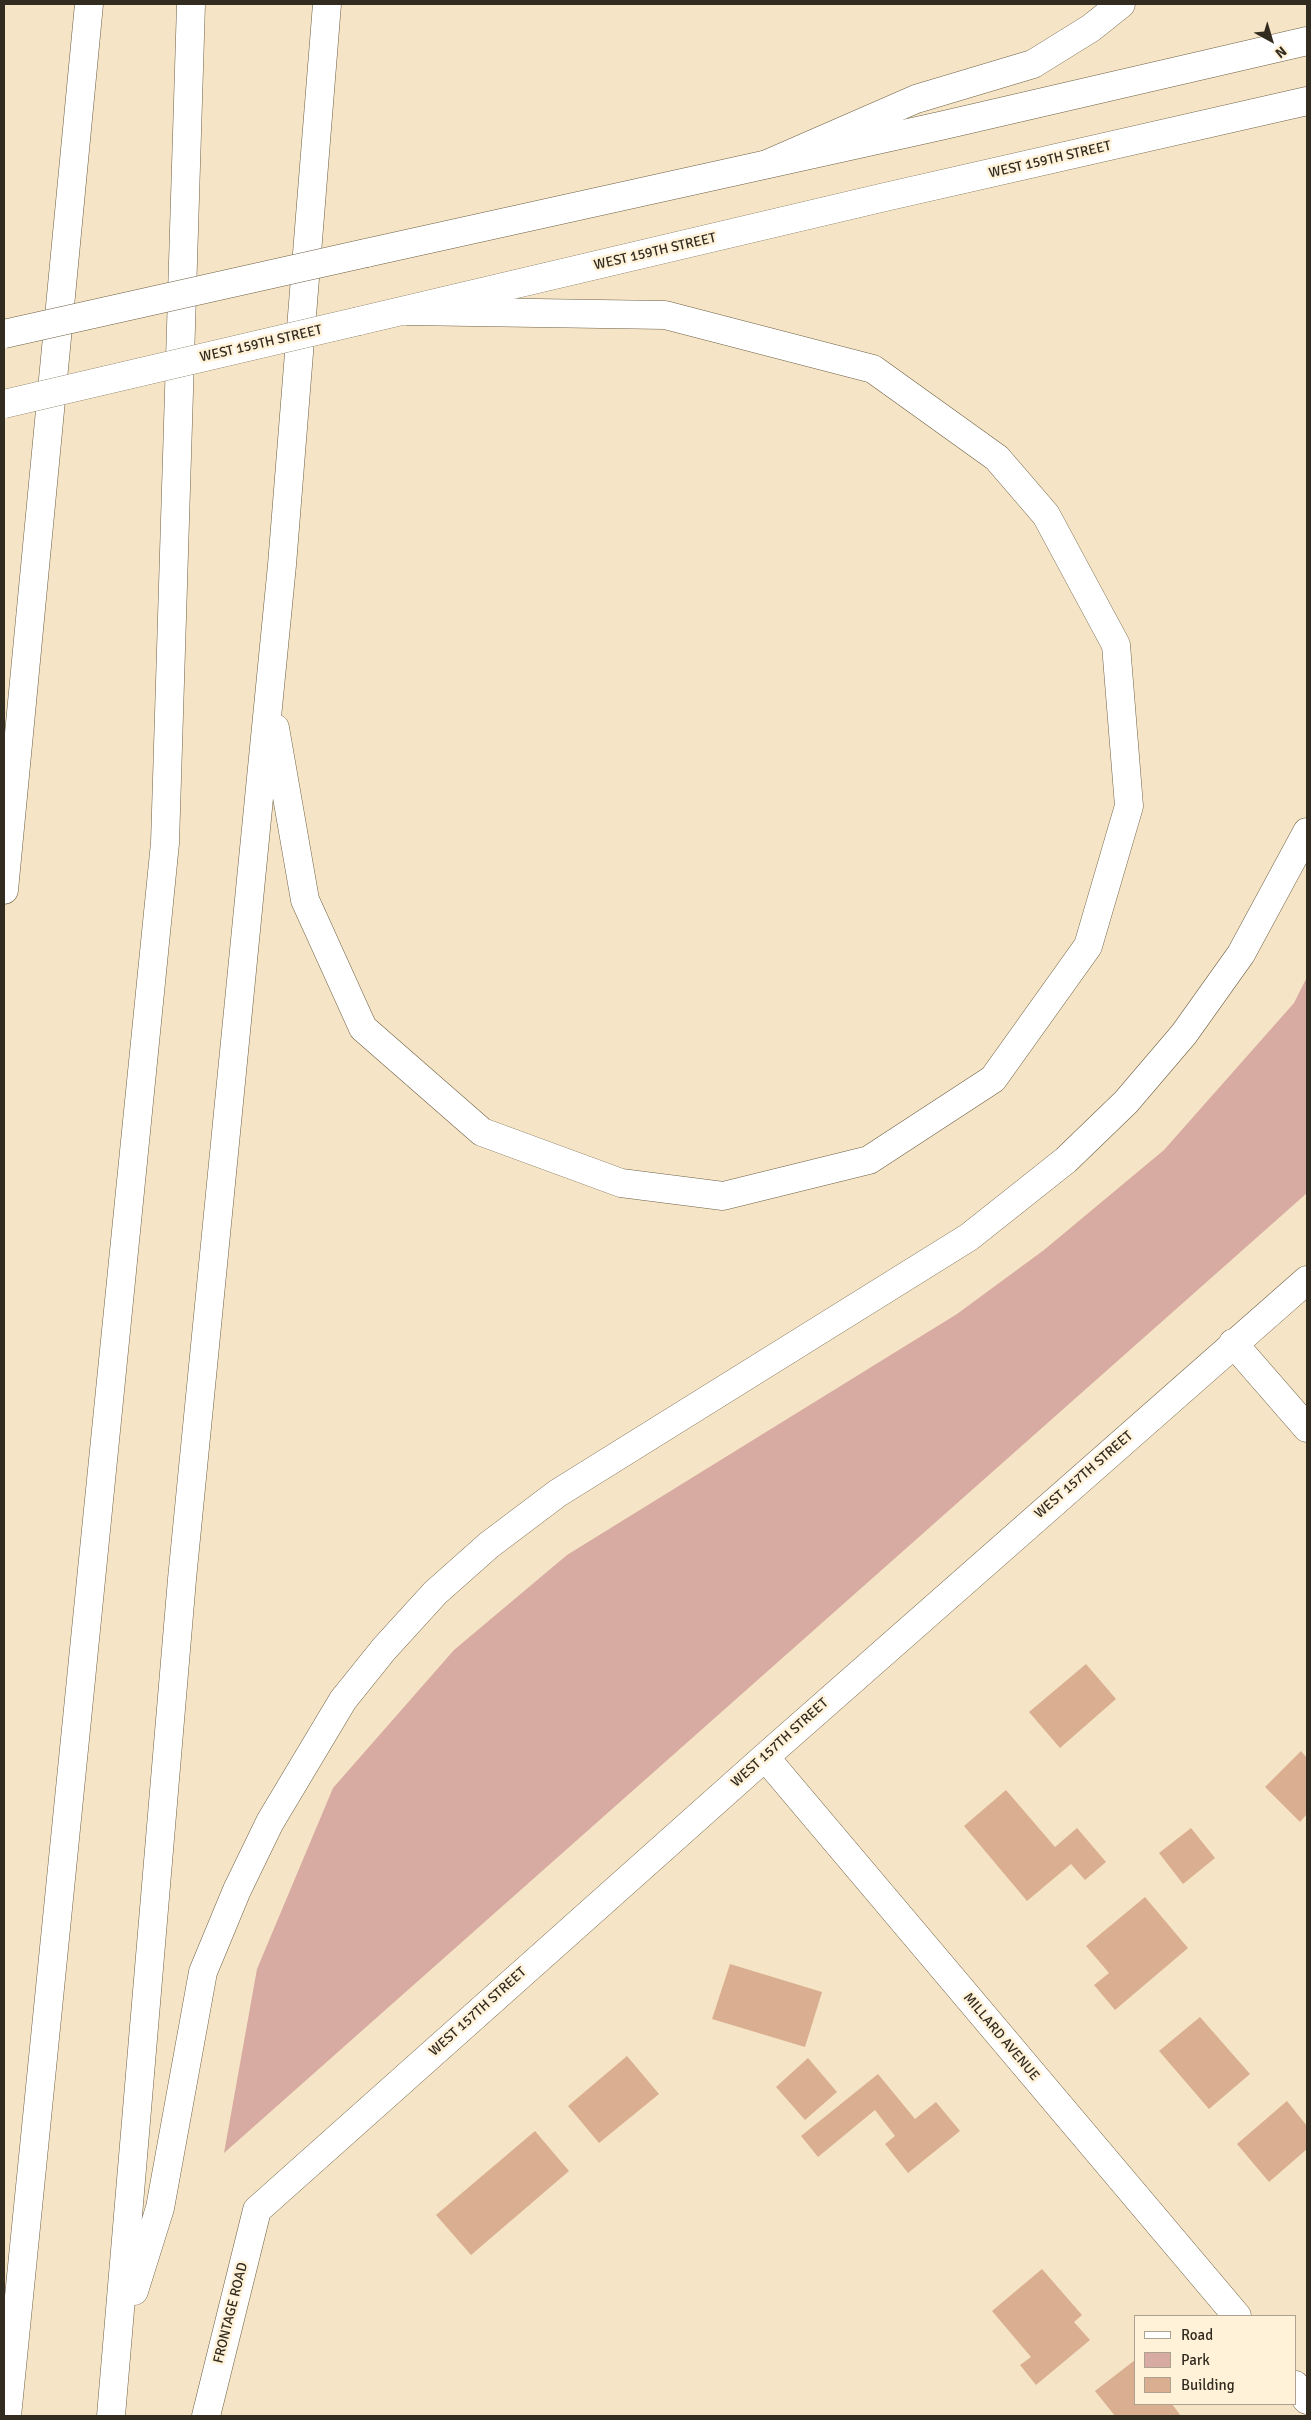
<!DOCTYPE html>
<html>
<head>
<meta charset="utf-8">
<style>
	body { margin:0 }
	#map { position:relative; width:1311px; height:2420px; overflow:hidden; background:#f5e4c5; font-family:Signika,sans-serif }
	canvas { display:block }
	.frame { position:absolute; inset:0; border:5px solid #322b20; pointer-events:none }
	.legend { position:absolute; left:1134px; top:2315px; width:162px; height:90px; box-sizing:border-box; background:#fff2d9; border:1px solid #ada28f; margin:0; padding:6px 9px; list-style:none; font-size:15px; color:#322b20 }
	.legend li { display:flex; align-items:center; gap:10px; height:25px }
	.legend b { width:25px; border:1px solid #ada28f }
	.north { position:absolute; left:1246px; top:15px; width:50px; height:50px; -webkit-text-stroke:4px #fff2d9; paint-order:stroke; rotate:141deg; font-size:14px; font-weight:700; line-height:20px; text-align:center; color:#322b20 }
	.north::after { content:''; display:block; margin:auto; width:18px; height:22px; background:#322b20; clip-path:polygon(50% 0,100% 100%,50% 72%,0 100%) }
</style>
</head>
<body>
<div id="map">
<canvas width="1311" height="2420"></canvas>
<div class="frame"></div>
<ul class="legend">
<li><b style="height:6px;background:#fff"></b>Road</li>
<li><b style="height:14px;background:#d7aaa2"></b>Park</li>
<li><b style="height:14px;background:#daaf91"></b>Building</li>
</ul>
<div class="north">N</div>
</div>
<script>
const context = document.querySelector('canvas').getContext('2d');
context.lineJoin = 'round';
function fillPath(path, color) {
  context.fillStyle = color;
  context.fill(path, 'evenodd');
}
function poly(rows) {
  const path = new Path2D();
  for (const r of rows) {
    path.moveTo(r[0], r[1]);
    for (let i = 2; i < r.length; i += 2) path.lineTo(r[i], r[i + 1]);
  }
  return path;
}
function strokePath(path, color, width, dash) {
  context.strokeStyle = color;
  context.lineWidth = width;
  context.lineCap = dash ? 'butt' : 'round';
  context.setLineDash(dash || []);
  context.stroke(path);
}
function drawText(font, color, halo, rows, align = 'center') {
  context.font = font + ' Signika,sans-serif';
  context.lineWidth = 5;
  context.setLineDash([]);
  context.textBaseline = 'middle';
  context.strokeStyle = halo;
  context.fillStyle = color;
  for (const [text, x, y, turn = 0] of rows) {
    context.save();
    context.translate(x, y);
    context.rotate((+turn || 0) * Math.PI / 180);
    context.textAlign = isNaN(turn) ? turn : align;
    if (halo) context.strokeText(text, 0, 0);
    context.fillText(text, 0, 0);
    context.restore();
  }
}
fillPath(poly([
	[1307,977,1307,1193,224,2153,257,1969,333,1788,454,1650,567,1555,957,1314,1044,1250,1164,1150,1294,1003]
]), '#d7aaa2');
fillPath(poly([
	[1086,1664,1116,1699,1060,1748,1029,1712],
	[1301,1751,1307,1758,1307,1814,1300,1822,1265,1787],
	[1006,1790,1055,1847,1077,1828,1106,1862,1085,1880,1071,1864,1027,1901,964,1826],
	[1191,1828,1215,1858,1183,1884,1159,1853],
	[1145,1897,1188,1948,1115,2010,1094,1985,1109,1973,1086,1946],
	[730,1964,822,1992,805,2047,712,2019],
	[1200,2017,1250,2074,1209,2109,1159,2051],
	[627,2056,659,2094,599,2143,568,2106],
	[808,2058,837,2092,805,2120,776,2087],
	[878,2074,915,2119,936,2102,960,2131,908,2173,885,2144,895,2136,875,2110,818,2157,801,2136],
	[1287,2101,1307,2126,1307,2149,1269,2182,1237,2144],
	[535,2131,569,2171,471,2255,436,2215],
	[1042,2269,1082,2315,1074,2322,1090,2340,1036,2385,1020,2365,1031,2357,992,2311],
	[1135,2360,1135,2404,1172,2404,1181,2416,1115,2416,1095,2391]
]), '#daaf91');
const street = poly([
	[1233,1343,1307,1428],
	[765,1757,1237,2316],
	[1295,2385,1307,2400],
	[206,2416,257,2210,765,1757,1307,1280]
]);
const primary = poly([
	[366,253,940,126,1307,41],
	[359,321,885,197,1307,101]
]);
const highway = poly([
	[767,164,916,99,1033,64,1091,28,1121,4],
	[275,728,305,900,363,1028,482,1132,621,1183,723,1196,869,1160,993,1079,1088,946,1129,806,1116,645,1046,515,997,458,873,369,665,315,407,311],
	[4,890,89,4],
	[134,2291,160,2208,203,1972,237,1890,270,1822,343,1700,384,1649,435,1593,489,1545,558,1493,969,1237,1066,1160,1126,1102,1184,1034,1241,954,1307,832],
	[7,2416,165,843,191,4],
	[111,2416,182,1579,282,565,327,4]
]);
strokePath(street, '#6e6045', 29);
strokePath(primary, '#6e6045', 29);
strokePath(highway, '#6e6045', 29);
strokePath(street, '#fff', 28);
strokePath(primary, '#fff', 28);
strokePath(highway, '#fff', 28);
const primaryBridge = poly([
	[4,334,366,253],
	[4,404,359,321]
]);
strokePath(primaryBridge, '#6e6045', 29, []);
strokePath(primaryBridge, '#fff', 28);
drawText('14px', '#322b20', '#fff2d9', [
	["WEST 159TH STREET",1050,160,-13],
	["WEST 159TH STREET",655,252,-13],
	["WEST 159TH STREET",261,344,-13],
	["WEST 157TH STREET",1084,1475,-41],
	["WEST 157TH STREET",780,1743,-42],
	["WEST 157TH STREET",478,2012,-42],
	["MILLARD AVENUE",1001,2037,50],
	["FRONTAGE ROAD",231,2313,-76]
]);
</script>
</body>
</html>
